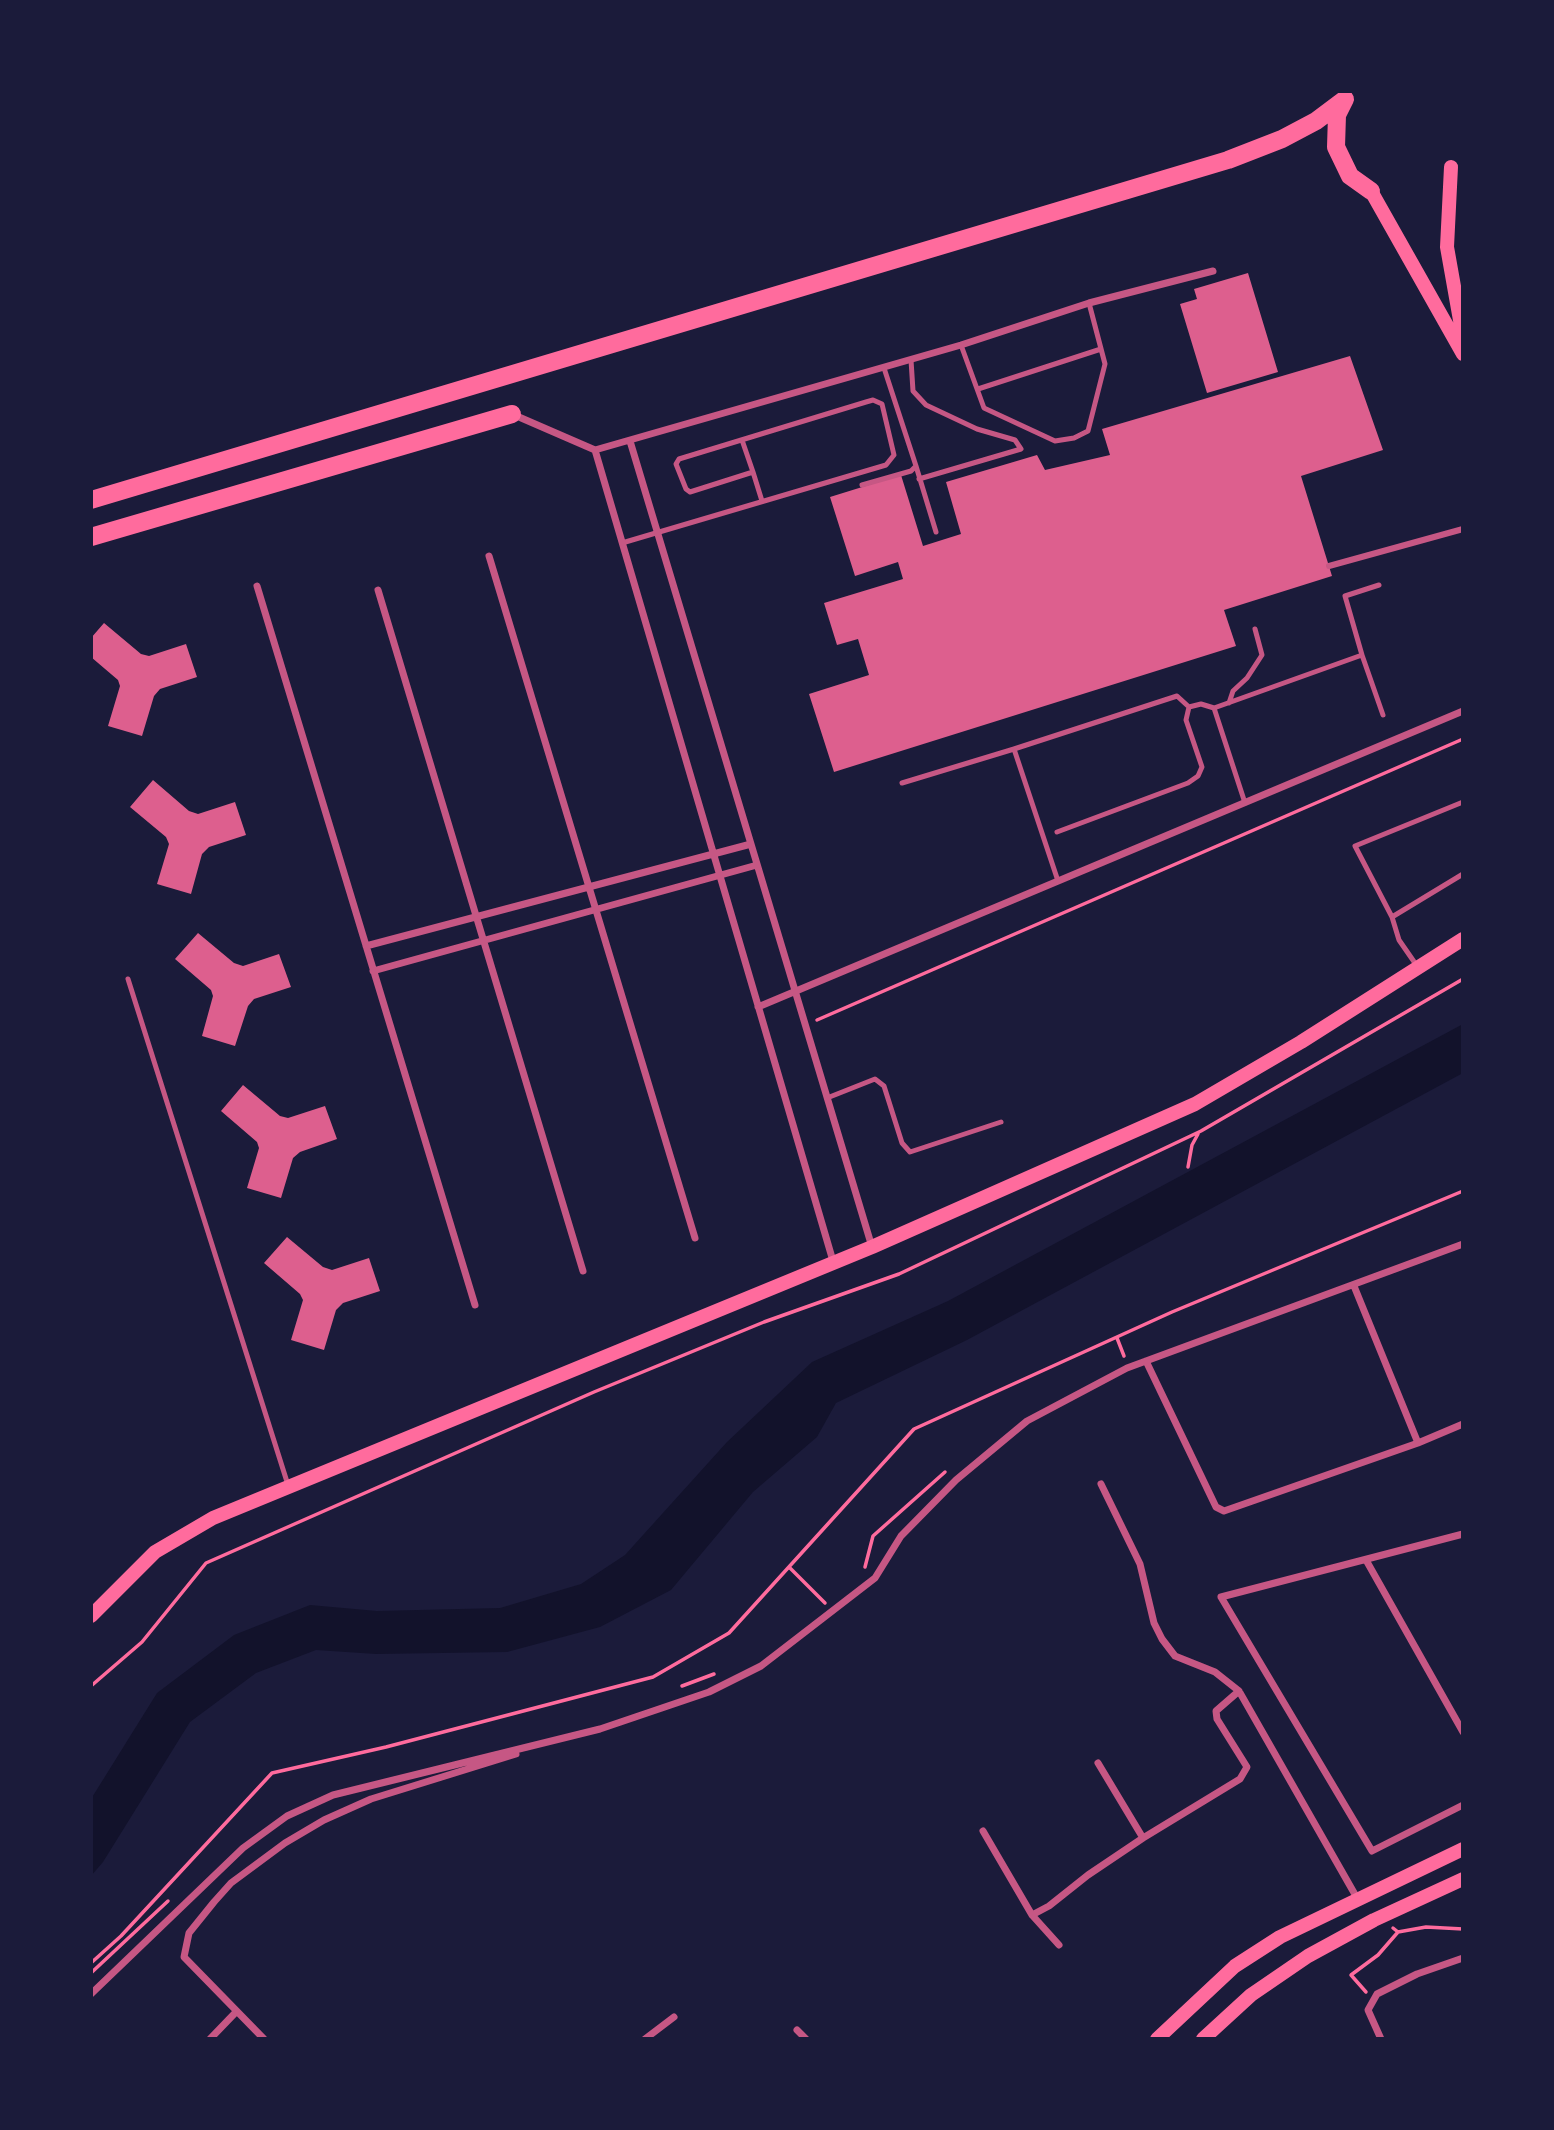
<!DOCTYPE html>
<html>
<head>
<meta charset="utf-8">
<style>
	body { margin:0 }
	#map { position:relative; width:1554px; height:2130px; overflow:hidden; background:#1b1b3a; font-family:Commissioner,sans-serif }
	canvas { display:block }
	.frame { position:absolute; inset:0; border:93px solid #1b1b3a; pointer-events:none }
</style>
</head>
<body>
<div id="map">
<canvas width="1554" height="2130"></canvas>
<div class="frame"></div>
</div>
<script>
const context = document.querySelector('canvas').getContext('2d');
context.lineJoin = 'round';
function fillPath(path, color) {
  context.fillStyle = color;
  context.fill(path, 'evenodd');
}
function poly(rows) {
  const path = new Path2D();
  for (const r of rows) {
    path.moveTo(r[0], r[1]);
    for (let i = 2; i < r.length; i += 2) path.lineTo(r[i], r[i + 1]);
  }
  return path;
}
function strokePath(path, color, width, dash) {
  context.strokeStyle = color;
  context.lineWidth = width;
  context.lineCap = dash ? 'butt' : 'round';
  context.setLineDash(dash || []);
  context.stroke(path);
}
fillPath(poly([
	[1463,1024,1463,1073,967,1340,836,1403,817,1437,753,1492,671,1590,600,1627,507,1652,376,1654,316,1650,256,1673,190,1722,103,1862,91,1876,91,1799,157,1693,234,1635,310,1605,377,1611,500,1608,581,1584,625,1555,727,1442,812,1362,948,1301]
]), '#12122b');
fillPath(poly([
	[1248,273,1278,372,1207,393,1180,304,1197,299,1194,289],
	[1350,356,1383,450,1301,476,1332,576,1224,610,1236,646,834,772,809,694,869,675,858,639,837,645,824,603,903,579,898,562,855,576,830,497,901,475,923,546,961,534,946,482,1037,455,1045,470,1110,455,1102,429],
	[104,623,141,654,149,656,186,644,197,677,160,689,154,696,142,736,108,726,120,686,118,680,91,657,91,638],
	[153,780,189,811,198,814,235,802,246,835,209,847,202,854,191,894,157,884,169,844,166,837,130,807],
	[198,933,234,963,243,966,279,954,291,987,254,999,248,1006,235,1046,202,1036,213,996,211,990,175,959],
	[243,1085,280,1116,288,1118,325,1106,337,1139,300,1152,293,1158,281,1198,247,1188,259,1148,257,1142,221,1111],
	[287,1237,323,1267,332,1270,369,1258,380,1291,343,1303,336,1310,324,1350,291,1340,303,1300,300,1294,264,1263]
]), '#dd5f8e');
strokePath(poly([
	[817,1020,1463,739],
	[1188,1167,1192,1145,1198,1134],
	[1117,1338,1124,1356],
	[865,1567,873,1536,945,1472],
	[790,1568,825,1603],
	[91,1686,142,1642,206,1563,594,1392,764,1322,899,1274,1201,1131,1463,979],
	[682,1686,714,1674],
	[1398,1932,1426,1927,1463,1929],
	[91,1963,121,1936,272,1773,386,1747,653,1677,729,1633,914,1429,1172,1312,1463,1191],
	[91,1973,168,1901],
	[1366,1992,1351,1975,1378,1955,1398,1932,1393,1928]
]), '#ff6b9d', 3.5);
strokePath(poly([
	[961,345,984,408,1055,441,1074,438,1088,431,1105,364,1089,303],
	[911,360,913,391,926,405,977,429,1015,440,1021,449,919,479],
	[978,389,1101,349],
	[742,440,753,472],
	[916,466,936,532],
	[862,485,911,471,916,466,884,368],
	[622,543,886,465,894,455,882,404,873,400,866,402,679,459,676,464,686,489,690,492,753,472,762,501],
	[1362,655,1383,715],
	[1229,703,1233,691,1247,678,1262,655,1255,629],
	[1214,708,1362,655,1345,596,1379,585],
	[1014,749,1177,696,1189,707],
	[902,783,1014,749,1058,881],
	[1057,832,1188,783,1198,776,1202,767,1186,720,1189,707,1201,704,1214,708,1245,803],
	[1392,917,1463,874],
	[1417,966,1399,940,1392,917,1355,846,1463,802],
	[128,979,288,1485],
	[827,1098,875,1079,884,1086,902,1143,910,1152,1001,1122]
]), '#c65784', 5);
strokePath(poly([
	[1329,566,1463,529]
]), '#c65784', 6);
strokePath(poly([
	[512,414,595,450,961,345,1089,303,1213,271],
	[630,441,872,1247],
	[595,450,833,1261],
	[489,556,695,1238],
	[257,586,475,1305],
	[378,590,583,1271],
	[366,946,751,844],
	[373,971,757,865],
	[758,1007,1463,711],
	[1354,1286,1418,1443],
	[1146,1361,1216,1507,1224,1511,1418,1443,1463,1424],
	[1101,1484,1140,1564,1154,1623,1162,1639,1175,1656,1215,1672,1239,1691,1357,1898],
	[1463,1534,1221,1597,1372,1851,1463,1805],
	[1366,1560,1463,1732],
	[1098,1763,1143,1838],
	[983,1831,1032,1915,1059,1945],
	[1032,1915,1049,1906,1088,1875,1143,1838,1240,1779,1247,1767,1217,1719,1216,1711,1239,1691],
	[91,1994,243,1848,287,1816,333,1795,600,1729,709,1692,761,1666,875,1578,901,1536,956,1480,1027,1421,1127,1368,1463,1244],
	[797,2030,806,2039],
	[210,2039,236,2012],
	[264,2039,184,1957,189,1933,214,1902,231,1883,285,1843,324,1820,371,1799,516,1754],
	[645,2039,674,2017],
	[1381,2039,1368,2010,1377,1994,1417,1974,1463,1958]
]), '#c65784', 7);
strokePath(poly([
	[1451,167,1447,247,1463,337],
	[1371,191,1463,354],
	[91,1616,155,1552,213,1518,872,1247,1195,1104,1301,1042,1463,939],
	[1157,2039,1235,1966,1280,1937,1463,1849],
	[1203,2039,1251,1995,1308,1956,1374,1920,1463,1879]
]), '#ff6b9d', 14);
strokePath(poly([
	[1345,99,1337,115,1336,147,1350,176,1371,191],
	[91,500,1228,160,1282,139,1316,121,1344,100],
	[91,537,512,414]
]), '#ff6b9d', 18);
</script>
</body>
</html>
